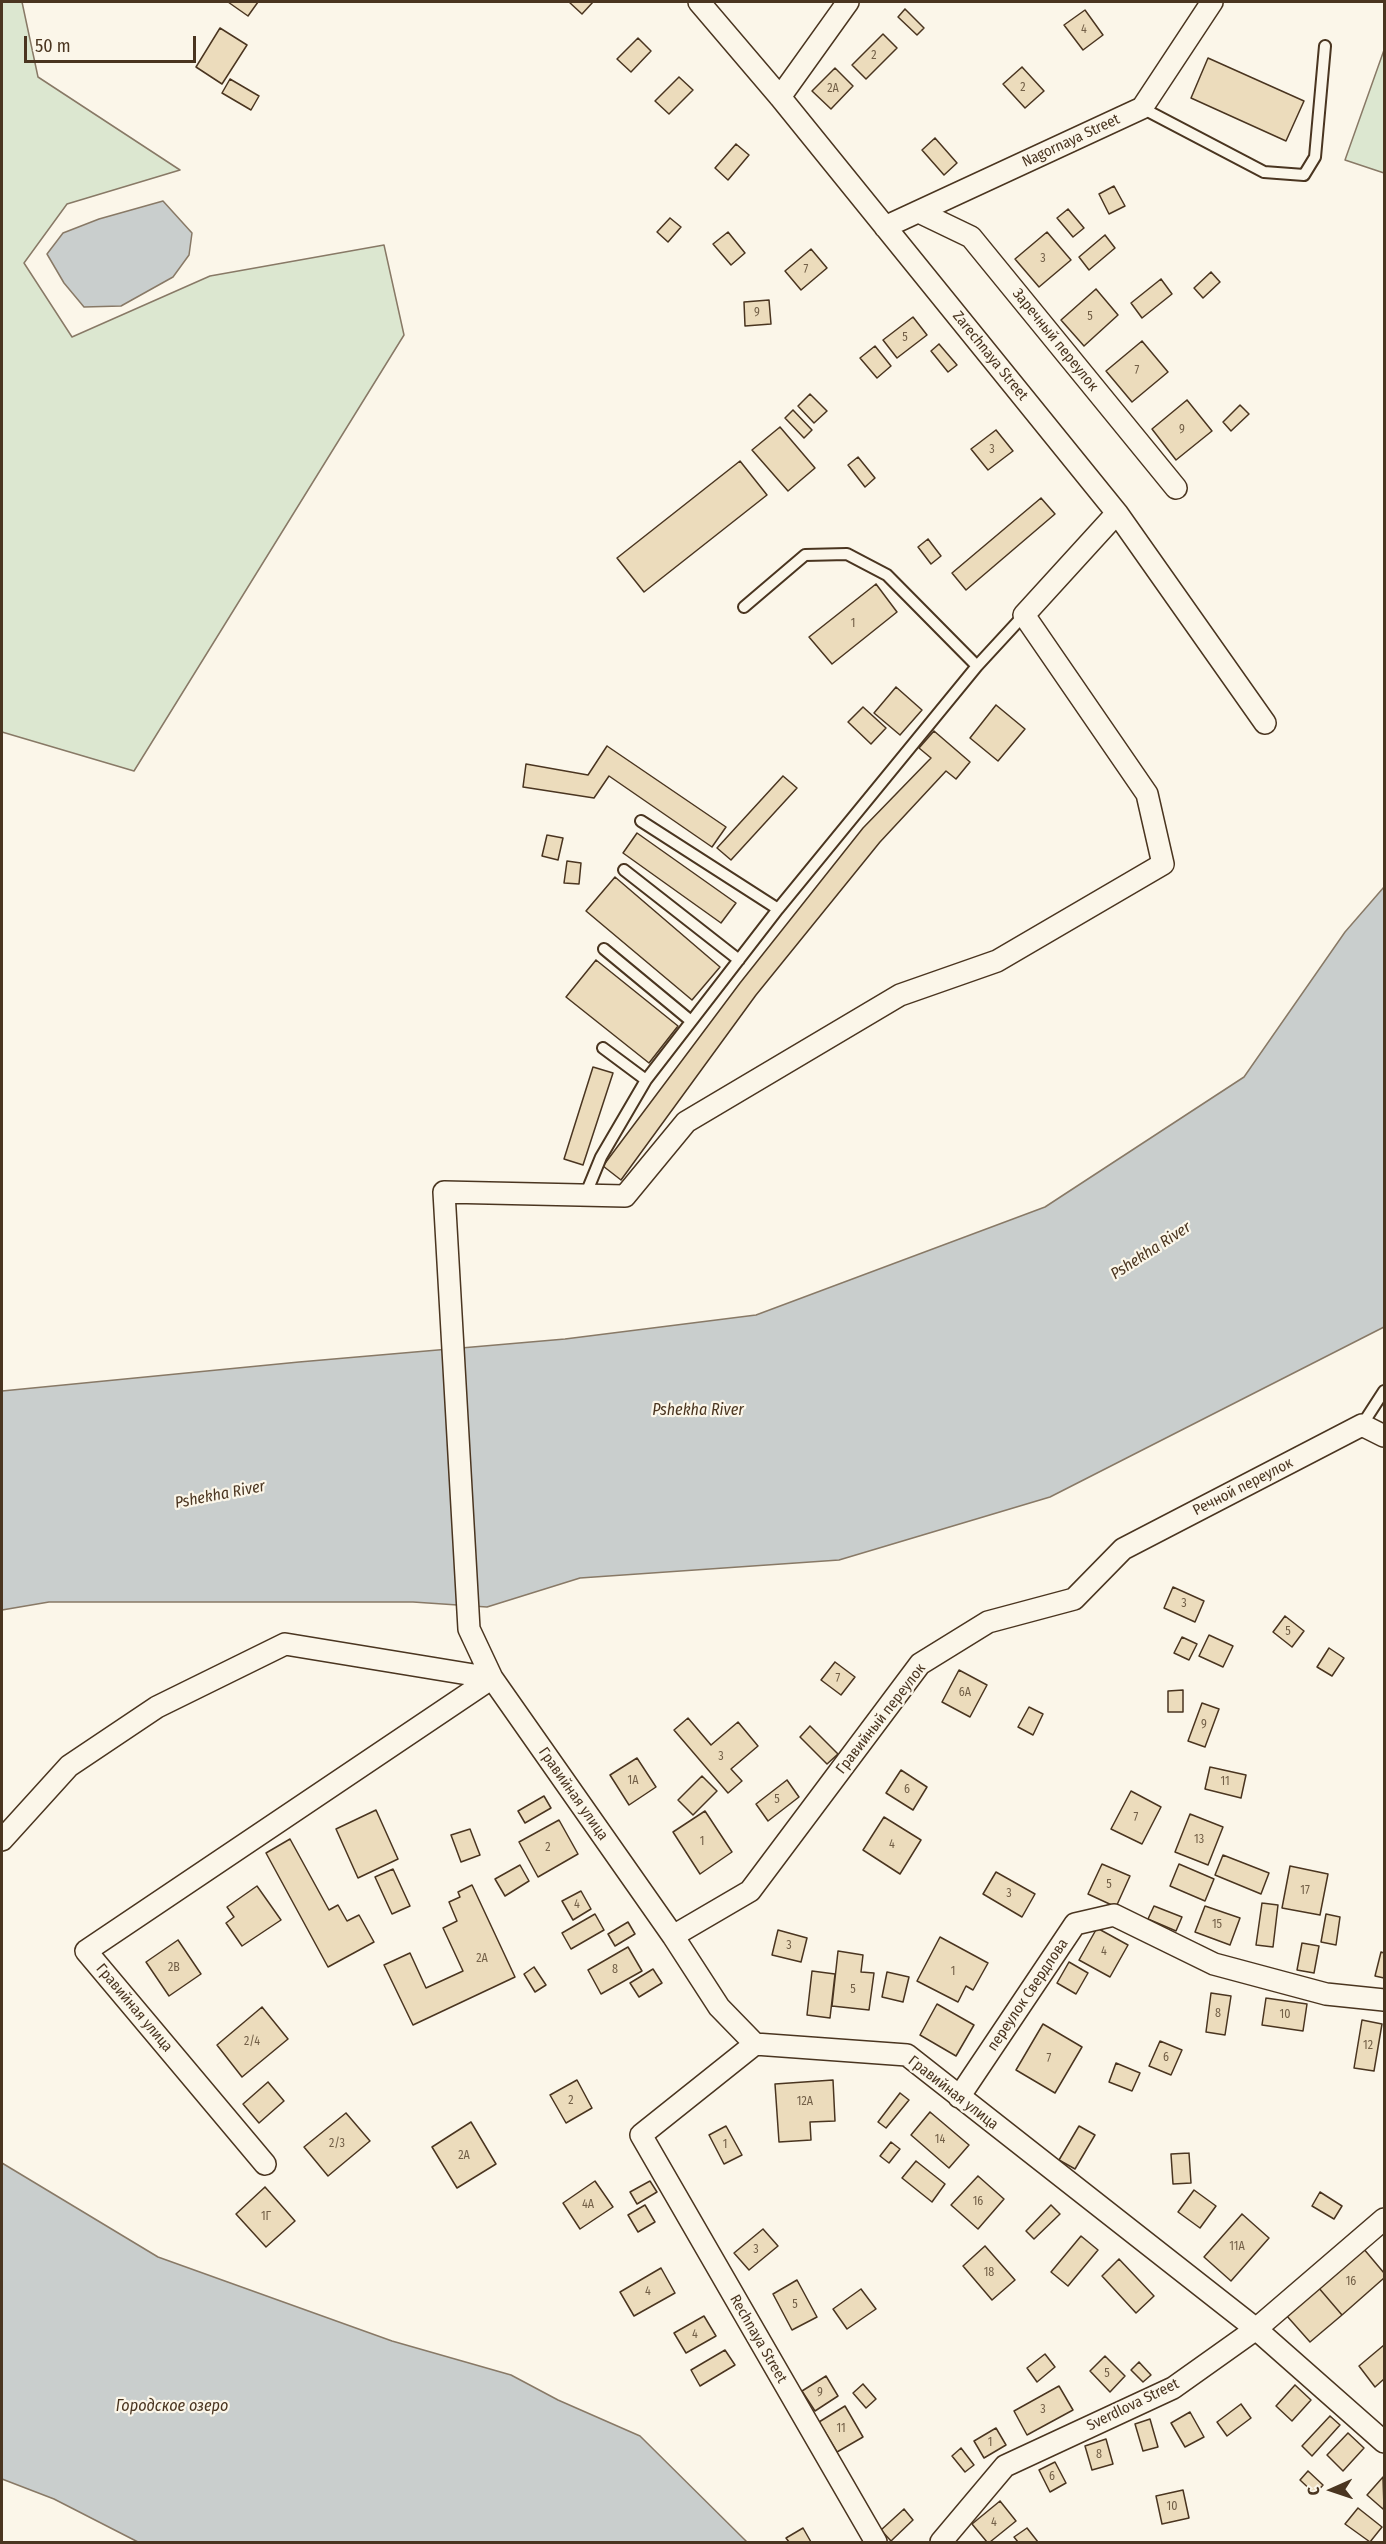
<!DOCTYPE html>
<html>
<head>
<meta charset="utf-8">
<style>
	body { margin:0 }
	#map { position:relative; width:1386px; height:2544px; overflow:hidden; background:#fbf6e9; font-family:"Fira Sans Condensed",sans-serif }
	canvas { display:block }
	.frame { position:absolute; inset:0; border:3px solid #4a3520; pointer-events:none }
	.north { position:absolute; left:1302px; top:2460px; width:60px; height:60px; -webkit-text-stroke:4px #fbf6e9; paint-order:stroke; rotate:267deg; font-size:16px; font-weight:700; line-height:24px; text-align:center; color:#4a3520 }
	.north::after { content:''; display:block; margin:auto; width:21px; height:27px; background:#4a3520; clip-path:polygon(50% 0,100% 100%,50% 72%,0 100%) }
	.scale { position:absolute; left:24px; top:36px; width:172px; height:27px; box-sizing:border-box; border:3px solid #4a3520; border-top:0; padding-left:8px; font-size:18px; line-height:21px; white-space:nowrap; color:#4a3520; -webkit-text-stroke:4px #fbf6e9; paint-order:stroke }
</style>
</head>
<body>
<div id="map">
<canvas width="1386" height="2544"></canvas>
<div class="frame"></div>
<div class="north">С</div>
<div class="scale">50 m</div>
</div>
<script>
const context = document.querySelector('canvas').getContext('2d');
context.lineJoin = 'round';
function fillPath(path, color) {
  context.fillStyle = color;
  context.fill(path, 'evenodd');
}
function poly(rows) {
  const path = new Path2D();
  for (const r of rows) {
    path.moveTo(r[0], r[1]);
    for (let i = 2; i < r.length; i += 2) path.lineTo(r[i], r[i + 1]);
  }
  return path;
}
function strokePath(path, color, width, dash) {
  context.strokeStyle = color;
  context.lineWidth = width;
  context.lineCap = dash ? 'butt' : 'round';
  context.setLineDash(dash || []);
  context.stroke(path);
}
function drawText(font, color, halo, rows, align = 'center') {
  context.font = font + ' "Fira Sans Condensed",sans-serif';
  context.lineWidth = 4.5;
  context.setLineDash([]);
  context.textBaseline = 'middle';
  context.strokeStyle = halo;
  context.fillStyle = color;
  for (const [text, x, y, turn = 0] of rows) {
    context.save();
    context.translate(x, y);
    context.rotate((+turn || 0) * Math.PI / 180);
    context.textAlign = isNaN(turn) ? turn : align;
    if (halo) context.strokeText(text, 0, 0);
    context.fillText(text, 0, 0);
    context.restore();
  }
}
const green = poly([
	[2,2,22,2,38,77,180,170,67,204,24,263,72,337,210,276,384,245,404,335,134,771,2,732,2,2],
	[1384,50,1384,173,1345,160,1384,50]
]);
fillPath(green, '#dce7d0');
strokePath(green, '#887966', 1.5);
const water = poly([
	[163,201,192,233,189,255,173,277,121,306,84,307,64,283,47,254,63,233,99,219,163,201],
	[1384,887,1384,1327,1050,1497,839,1560,580,1578,487,1607,413,1602,49,1602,2,1610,2,1391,299,1362,565,1339,756,1315,1045,1207,1244,1077,1345,932,1384,887],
	[2,2163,158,2257,392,2341,511,2375,558,2400,640,2436,747,2542,138,2542,54,2499,2,2479,2,2163]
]);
fillPath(water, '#c9cecd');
strokePath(water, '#887966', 1.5);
const building = poly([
	[228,2,258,2,248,16,228,2],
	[569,2,593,2,582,14,569,2],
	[905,9,924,28,917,35,898,17,905,9],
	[1085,10,1103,35,1083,50,1064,25,1085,10],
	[220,28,247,45,222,84,196,67,220,28],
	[883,34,897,48,866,79,852,65,883,34],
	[638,38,651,51,631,72,617,59,638,38],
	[1208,58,1304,101,1286,141,1191,98,1208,58],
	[1022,67,1044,91,1025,108,1003,84,1022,67],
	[835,68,853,86,831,109,812,91,835,68],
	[679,77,693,90,669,114,655,101,679,77],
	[230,79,259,96,251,110,222,93,230,79],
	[935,138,957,163,944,175,922,150,935,138],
	[736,144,749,155,728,180,715,168,736,144],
	[1114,186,1125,206,1109,214,1099,194,1114,186],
	[1068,209,1084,228,1073,237,1057,218,1068,209],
	[670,218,681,227,668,242,657,232,670,218],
	[728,232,745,253,731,265,713,244,728,232],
	[1047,232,1071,260,1039,287,1015,259,1047,232],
	[1105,235,1115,248,1089,270,1079,257,1105,235],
	[811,249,827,268,801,290,785,271,811,249],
	[1211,272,1220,282,1203,298,1194,288,1211,272],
	[1161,279,1172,294,1142,318,1131,303,1161,279],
	[1096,289,1118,315,1084,346,1061,320,1096,289],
	[769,300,771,324,745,326,744,302,769,300],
	[913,317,927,335,897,358,883,340,913,317],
	[1142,341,1168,372,1132,402,1106,371,1142,341],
	[939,344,957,365,948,372,931,351,939,344],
	[875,346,891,366,877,378,860,358,875,346],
	[810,394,827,411,814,423,798,406,810,394],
	[1187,400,1212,431,1176,460,1152,429,1187,400],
	[1240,405,1249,414,1231,431,1223,422,1240,405],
	[793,410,812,430,804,438,785,418,793,410],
	[780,427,815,468,788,491,752,450,780,427],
	[996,430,1013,451,988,470,971,449,996,430],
	[858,457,875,478,865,487,848,465,858,457],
	[740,461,767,495,644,592,617,558,740,461],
	[1041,498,1055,514,966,590,952,573,1041,498],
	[928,539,941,556,931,564,918,547,928,539],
	[876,584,897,612,832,664,809,637,876,584],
	[896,687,922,710,900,735,874,713,896,687],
	[996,705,1025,729,998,761,970,738,996,705],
	[863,707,886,728,871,744,848,722,863,707],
	[934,731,970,762,956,779,946,771,880,842,756,995,621,1180,603,1166,740,983,863,828,931,758,919,748,934,731],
	[607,746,726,827,712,847,609,776,594,798,523,787,526,764,588,775,607,746],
	[783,776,797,788,731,860,717,848,783,776],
	[637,833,736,903,721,923,623,853,637,833],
	[547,835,563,838,558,860,542,856,547,835],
	[567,861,581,863,579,884,564,883,567,861],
	[615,877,720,967,692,1000,586,911,615,877],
	[596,960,678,1026,649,1063,566,997,596,960],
	[593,1067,613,1073,583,1165,564,1159,593,1067],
	[1173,1587,1204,1601,1195,1622,1164,1608,1173,1587],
	[1285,1616,1304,1631,1292,1647,1273,1632,1285,1616],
	[1209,1635,1233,1646,1223,1667,1199,1656,1209,1635],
	[1182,1637,1197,1644,1189,1660,1174,1653,1182,1637],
	[1329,1648,1344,1658,1332,1676,1317,1667,1329,1648],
	[835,1662,855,1677,841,1695,821,1680,835,1662],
	[959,1670,987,1685,970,1717,942,1702,959,1670],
	[1183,1690,1183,1712,1168,1712,1168,1691,1183,1690],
	[1202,1703,1219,1709,1205,1747,1188,1741,1202,1703],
	[1029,1707,1043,1714,1033,1735,1018,1727,1029,1707],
	[688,1718,711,1745,738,1722,758,1746,731,1769,742,1781,728,1793,674,1730,688,1718],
	[810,1726,838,1754,827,1764,800,1737,810,1726],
	[637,1758,656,1787,629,1805,610,1775,637,1758],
	[1210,1767,1246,1775,1241,1798,1205,1789,1210,1767],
	[901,1770,927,1787,913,1810,886,1793,901,1770],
	[702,1776,717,1791,693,1815,678,1800,702,1776],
	[787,1780,799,1797,768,1821,756,1804,787,1780],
	[1131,1791,1161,1807,1142,1844,1111,1829,1131,1791],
	[544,1796,551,1808,525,1823,518,1811,544,1796],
	[376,1810,398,1859,358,1878,336,1829,376,1810],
	[705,1811,732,1852,700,1874,673,1832,705,1811],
	[1190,1814,1223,1827,1208,1865,1175,1852,1190,1814],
	[884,1817,921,1840,900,1874,863,1850,884,1817],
	[559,1820,578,1854,538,1877,519,1842,559,1820],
	[470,1829,480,1855,461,1862,451,1835,470,1829],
	[290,1839,329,1910,338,1905,347,1921,359,1915,374,1942,328,1967,266,1853,290,1839],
	[1223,1855,1269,1873,1261,1894,1215,1875,1223,1855],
	[1102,1864,1130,1876,1116,1907,1088,1894,1102,1864],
	[1179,1864,1214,1879,1205,1901,1170,1886,1179,1864],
	[520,1865,529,1881,505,1896,495,1879,520,1865],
	[1290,1866,1328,1874,1320,1915,1282,1908,1290,1866],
	[393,1869,410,1906,392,1914,375,1877,393,1869],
	[996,1872,1035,1894,1022,1917,983,1894,996,1872],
	[472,1885,515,1977,413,2025,384,1965,410,1953,426,1988,463,1971,443,1928,457,1921,449,1902,460,1897,458,1892,472,1885],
	[257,1886,281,1920,242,1946,226,1923,234,1917,227,1907,257,1886],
	[581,1891,591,1909,573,1920,562,1901,581,1891],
	[1262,1903,1278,1905,1273,1947,1256,1945,1262,1903],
	[1154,1906,1182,1917,1176,1931,1148,1919,1154,1906],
	[1205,1906,1240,1918,1230,1945,1195,1932,1205,1906],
	[595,1914,604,1930,571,1949,562,1933,595,1914],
	[1326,1914,1340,1917,1336,1945,1321,1942,1326,1914],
	[628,1922,635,1934,615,1946,608,1934,628,1922],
	[1097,1928,1128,1945,1110,1977,1079,1960,1097,1928],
	[778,1930,807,1938,801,1962,772,1955,778,1930],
	[940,1937,988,1963,973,1990,966,1986,958,2002,917,1981,940,1937],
	[178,1940,201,1974,169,1996,146,1962,178,1940],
	[1302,1943,1319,1946,1314,1973,1297,1970,1302,1943],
	[628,1947,642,1971,601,1994,588,1970,628,1947],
	[838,1951,863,1955,861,1972,874,1973,869,2010,832,2006,838,1951],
	[1381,1952,1384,1953,1384,1978,1375,1976,1381,1952],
	[1069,1962,1088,1973,1076,1994,1057,1983,1069,1962],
	[534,1967,546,1985,535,1992,524,1974,534,1967],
	[653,1969,662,1983,639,1997,630,1983,653,1969],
	[812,1971,835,1974,830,2018,807,2015,812,1971],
	[887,1972,909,1977,903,2002,882,1997,887,1972],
	[1211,1993,1231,1996,1225,2035,1206,2032,1211,1993],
	[1266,1998,1307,2004,1303,2031,1262,2025,1266,1998],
	[937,2004,974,2025,956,2056,920,2035,937,2004],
	[262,2007,288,2039,242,2077,217,2045,262,2007],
	[1362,2020,1382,2024,1374,2071,1354,2068,1362,2020],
	[1043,2024,1082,2047,1055,2093,1016,2070,1043,2024],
	[1160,2041,1182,2050,1171,2075,1149,2066,1160,2041],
	[1116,2063,1140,2073,1132,2091,1109,2082,1116,2063],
	[577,2080,592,2108,566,2123,550,2095,577,2080],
	[833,2080,835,2121,810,2122,811,2140,779,2142,775,2084,833,2080],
	[268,2082,284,2101,259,2123,243,2104,268,2082],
	[900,2093,909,2100,886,2128,878,2122,900,2093],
	[930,2112,969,2145,949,2168,911,2135,930,2112],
	[346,2113,370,2141,328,2176,304,2147,346,2113],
	[471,2122,496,2164,457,2188,432,2147,471,2122],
	[726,2126,742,2155,724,2164,709,2135,726,2126],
	[1079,2126,1095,2135,1075,2169,1059,2160,1079,2126],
	[891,2142,900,2149,889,2163,880,2156,891,2142],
	[1189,2153,1191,2183,1173,2184,1171,2154,1189,2153],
	[916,2161,945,2184,932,2202,902,2178,916,2161],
	[978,2176,1004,2199,978,2229,951,2205,978,2176],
	[595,2181,613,2207,580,2229,563,2203,595,2181],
	[650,2181,657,2192,637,2204,630,2192,650,2181],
	[265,2187,295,2221,266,2247,236,2214,265,2187],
	[1194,2190,1216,2206,1200,2228,1178,2212,1194,2190],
	[1320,2192,1342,2206,1334,2219,1312,2206,1320,2192],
	[645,2205,655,2222,638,2232,628,2215,645,2205],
	[1051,2205,1060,2214,1034,2239,1026,2231,1051,2205],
	[1242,2214,1269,2238,1231,2281,1204,2257,1242,2214],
	[763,2229,778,2246,749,2270,734,2253,763,2229],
	[1081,2236,1098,2250,1068,2286,1051,2272,1081,2236],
	[985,2246,1015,2280,992,2300,963,2266,985,2246],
	[1363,2248,1384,2273,1384,2278,1342,2315,1318,2287,1363,2248],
	[1119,2259,1154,2296,1136,2313,1102,2276,1119,2259],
	[661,2268,675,2293,634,2316,620,2292,661,2268],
	[797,2280,817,2317,792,2330,773,2294,797,2280],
	[1318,2287,1342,2315,1310,2342,1286,2315,1318,2287],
	[861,2289,876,2309,847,2329,833,2309,861,2289],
	[704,2316,716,2336,686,2353,674,2333,704,2316],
	[1384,2345,1384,2379,1375,2387,1359,2366,1384,2345],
	[725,2350,735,2365,700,2386,691,2370,725,2350],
	[1045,2354,1055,2367,1037,2382,1027,2368,1045,2354],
	[1105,2356,1125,2376,1110,2392,1090,2371,1105,2356],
	[1139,2362,1151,2375,1143,2382,1131,2370,1139,2362],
	[826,2376,838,2396,815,2411,802,2391,826,2376],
	[863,2384,876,2399,866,2408,853,2393,863,2384],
	[1295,2385,1311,2400,1292,2421,1276,2406,1295,2385],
	[1059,2386,1073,2410,1027,2435,1014,2411,1059,2386],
	[1241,2404,1251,2418,1227,2436,1217,2422,1241,2404],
	[845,2406,863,2437,837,2452,819,2422,845,2406],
	[1190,2412,1204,2437,1185,2447,1171,2423,1190,2412],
	[1330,2416,1340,2425,1312,2456,1302,2446,1330,2416],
	[1150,2419,1158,2447,1143,2451,1135,2424,1150,2419],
	[996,2428,1006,2445,984,2458,974,2441,996,2428],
	[1348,2433,1364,2448,1343,2471,1327,2455,1348,2433],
	[1106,2439,1113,2464,1092,2470,1085,2446,1106,2439],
	[961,2448,974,2465,965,2472,952,2456,961,2448],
	[1055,2462,1066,2483,1050,2492,1039,2470,1055,2462],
	[1308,2471,1323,2485,1315,2494,1300,2480,1308,2471],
	[1383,2477,1384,2507,1383,2509,1367,2495,1383,2477],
	[1183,2490,1189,2518,1162,2524,1156,2496,1183,2490],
	[1000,2501,1016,2521,990,2542,987,2542,972,2524,1000,2501],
	[1358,2508,1382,2527,1370,2542,1345,2524,1358,2508],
	[904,2509,913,2520,891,2541,881,2530,904,2509],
	[803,2528,811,2542,789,2542,786,2538,803,2528],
	[1027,2528,1038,2542,1018,2542,1014,2537,1027,2528]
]);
fillPath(building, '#ecdcbc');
strokePath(building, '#4a3520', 1.5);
const lane = poly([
	[1142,108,1264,172,1304,175,1315,157,1325,46],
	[744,607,805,555,847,554,887,575,977,666],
	[641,821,778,909],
	[624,870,739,960],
	[604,949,691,1021],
	[603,1048,646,1080],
	[585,1196,601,1157,646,1080,778,909,977,666,1024,615],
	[1362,1425,1384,1391]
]);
const street = poly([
	[699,2,780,97,1117,513,1265,723],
	[780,97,848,2],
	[919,212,971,237,1176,488],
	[885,227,1142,108,1212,2],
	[1117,513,1024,615,1147,794,1163,864,997,961,900,995,686,1122,625,1196,444,1192,469,1629,492,1678,673,1936,719,2007,755,2044,907,2055,1256,2329,1384,2442],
	[2,1840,69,1766,157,1707,285,1644,492,1678],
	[673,1936,750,1891,920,1664,988,1622,1074,1599,1123,1549,1362,1425,1384,1436],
	[755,2044,641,2135,876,2542],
	[959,2097,1075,1924,1114,1915,1214,1964,1326,1994,1384,2000],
	[265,2164,86,1951,492,1678],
	[941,2542,1005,2466,1173,2388,1256,2329,1384,2219]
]);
strokePath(lane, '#4a3520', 14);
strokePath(street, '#4a3520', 24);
strokePath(lane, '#fbf6e9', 10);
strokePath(street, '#fbf6e9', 21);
drawText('12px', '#725f47', null, [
	["4",1084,30],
	["2",874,56],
	["2",1023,88],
	["2А",833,89],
	["3",1043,259],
	["7",806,270],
	["9",757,313],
	["5",1090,317],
	["5",905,338],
	["7",1137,371],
	["9",1182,430],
	["3",992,450],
	["1",853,624],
	["3",1184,1604],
	["5",1288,1632],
	["7",838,1679],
	["6А",965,1693],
	["9",1204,1725],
	["3",721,1757],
	["1А",633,1781],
	["11",1225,1782],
	["6",907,1790],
	["5",777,1800],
	["7",1136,1818],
	["13",1199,1840],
	["1",702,1842],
	["4",892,1845],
	["2",548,1848],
	["5",1109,1885],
	["17",1305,1891],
	["3",1009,1894],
	["4",577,1905],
	["15",1217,1925],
	["3",789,1946],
	["4",1104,1952],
	["2А",482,1959],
	["2В",174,1968],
	["8",615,1970],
	["1",953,1972],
	["5",853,1990],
	["8",1218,2014],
	["10",1285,2015],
	["2/4",252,2042],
	["12",1368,2046],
	["6",1166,2058],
	["7",1049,2059],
	["2",571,2101],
	["12А",805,2102],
	["14",940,2140],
	["2/3",337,2144],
	["1",725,2145],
	["2А",464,2156],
	["16",978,2202],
	["4А",588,2205],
	["1Г",266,2217],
	["11А",1237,2247],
	["3",756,2250],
	["18",989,2273],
	["16",1351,2282],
	["4",648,2292],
	["5",795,2305],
	["4",695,2335],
	["5",1107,2374],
	["9",820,2393],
	["3",1043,2410],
	["11",841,2429],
	["1",990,2443],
	["8",1099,2455],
	["6",1052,2477],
	["10",1172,2507],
	["4",994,2523]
]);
drawText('15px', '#4a3520', '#fbf6e9', [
	["Nagornaya Street",1071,141,-25],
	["Заречный переулок",1055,340,51],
	["Zarechnaya Street",990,356,51],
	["Речной переулок",1243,1487,-27],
	["Гравийный переулок",881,1719,-52],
	["Гравийная улица",573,1794,55],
	["переулок Свердлова",1028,1995,-56],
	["Гравийная улица",134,2008,50],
	["Гравийная улица",953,2093,38],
	["Rechnaya Street",758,2339,60],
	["Sverdlova Street",1133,2405,-26]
]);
drawText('italic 16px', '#4a3520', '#fbf6e9', [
	["Pshekha River",1151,1251,-33],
	["Pshekha River",698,1411],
	["Pshekha River",220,1495,-11],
	["Городское озеро",172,2407]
]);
</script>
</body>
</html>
